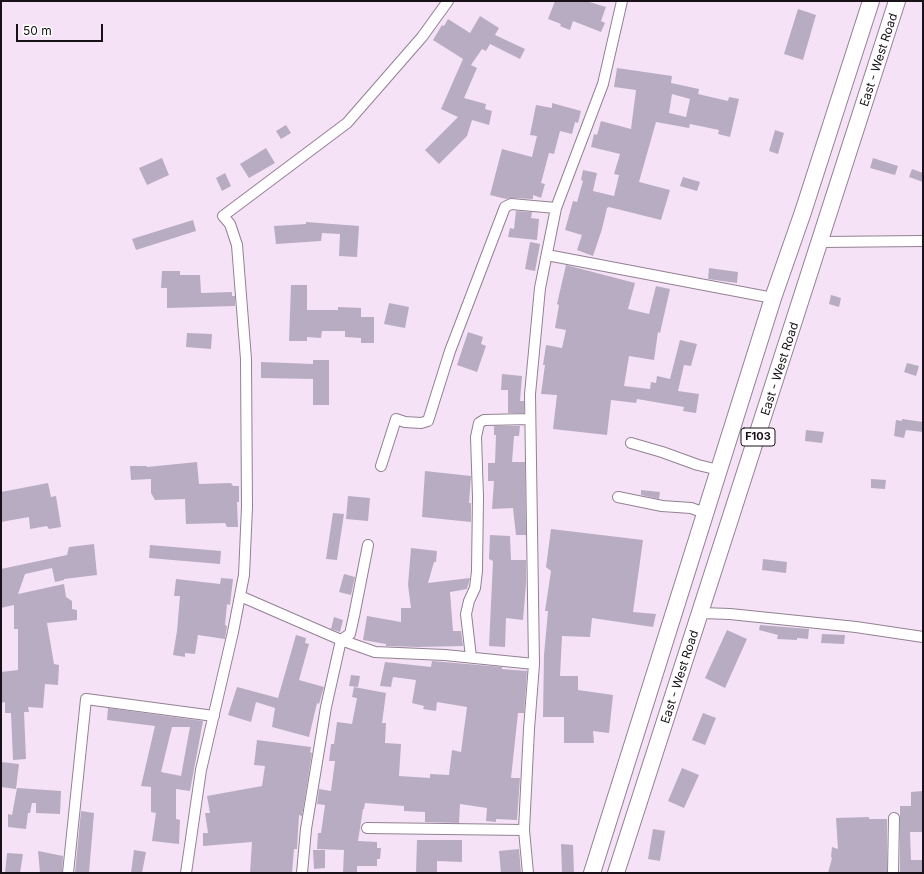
<!DOCTYPE html>
<html>
<head>
<meta charset="utf-8">
<style>
	body { margin:0 }
	#map { position:relative; width:924px; height:874px; overflow:hidden; background:#f6e2f6; font-family:Inter,sans-serif }
	canvas { display:block }
	.frame { position:absolute; inset:0; border:2px solid #181118; pointer-events:none }
	.scale { position:absolute; left:16px; top:24px; width:87px; height:18px; box-sizing:border-box; border:2px solid #181118; border-top:0; padding-left:5px; font-size:12px; line-height:14px; white-space:nowrap; color:#181118; -webkit-text-stroke:3px #fff; paint-order:stroke }
</style>
</head>
<body>
<div id="map">
<canvas width="924" height="874"></canvas>
<div class="frame"></div>
<div class="scale">50 m</div>
</div>
<script>
const context = document.querySelector('canvas').getContext('2d');
context.lineJoin = 'round';
function fillPath(path, color) {
  context.fillStyle = color;
  context.fill(path, 'evenodd');
}
function poly(rows) {
  const path = new Path2D();
  for (const r of rows) {
    path.moveTo(r[0], r[1]);
    for (let i = 2; i < r.length; i += 2) path.lineTo(r[i], r[i + 1]);
  }
  return path;
}
function strokePath(path, color, width, dash) {
  context.strokeStyle = color;
  context.lineWidth = width;
  context.lineCap = dash ? 'butt' : 'round';
  context.setLineDash(dash || []);
  context.stroke(path);
}
function drawText(font, color, halo, rows, align = 'center') {
  context.font = font + ' Inter,sans-serif';
  context.lineWidth = 3;
  context.setLineDash([]);
  context.textBaseline = 'middle';
  context.strokeStyle = halo;
  context.fillStyle = color;
  for (const [text, x, y, turn = 0] of rows) {
    context.save();
    context.translate(x, y);
    context.rotate((+turn || 0) * Math.PI / 180);
    context.textAlign = isNaN(turn) ? turn : align;
    if (halo) context.strokeText(text, 0, 0);
    context.fillText(text, 0, 0);
    context.restore();
  }
}
fillPath(poly([
	[555,1,586,1,606,7,601,21,605,23,601,32,573,21,570,30,560,26,561,24,548,19],
	[798,9,816,15,803,60,784,54],
	[480,16,499,28,495,35,525,49,520,59,490,44,486,51,482,49,471,65,477,68,464,98,486,104,485,109,492,111,489,125,472,120,467,136,439,164,425,150,458,117,441,109,463,59,433,40,442,25,444,26,448,19,470,33],
	[617,68,672,76,671,83,699,89,698,94,728,101,729,97,739,99,730,137,718,134,719,130,690,124,689,128,656,122,639,182,670,190,661,220,609,207,607,208,602,229,593,256,577,250,582,235,565,230,573,201,577,202,583,181,581,180,583,170,597,173,593,191,614,196,619,175,614,174,620,154,591,147,594,134,597,135,601,121,631,129,636,90,614,87],
	[672,94,690,99,686,117,669,113],
	[552,103,581,111,578,123,575,122,572,134,560,131,554,154,549,153,541,183,545,184,541,198,533,195,533,199,512,198,506,199,490,195,502,149,532,157,537,136,530,135,536,105,552,108],
	[286,125,291,133,281,139,276,131],
	[775,130,784,133,778,154,769,151],
	[266,148,275,163,249,178,240,164],
	[162,158,169,175,147,185,139,168],
	[873,158,898,166,895,175,870,168],
	[912,169,923,173,923,182,909,177],
	[225,173,231,186,222,191,216,178],
	[683,177,700,182,697,191,680,186],
	[516,211,532,212,531,218,539,219,537,240,508,237,510,228,514,229],
	[193,220,196,231,136,250,132,239],
	[306,222,359,226,357,257,339,256,340,234,322,233,321,241,276,244,274,226,306,224],
	[530,242,540,244,535,271,525,269],
	[566,265,635,283,628,309,649,314,656,286,670,289,660,333,658,332,654,360,629,356,624,386,650,389,651,382,656,383,657,376,670,379,680,340,697,344,691,366,684,365,678,391,699,394,696,413,683,411,684,407,637,399,636,403,611,400,607,435,553,429,557,395,541,394,545,365,543,365,546,345,562,348,566,330,555,328,559,305,557,304],
	[709,268,738,272,737,283,708,279],
	[162,271,180,271,180,275,200,275,201,293,232,292,232,296,235,296,235,306,167,308,167,288,161,288],
	[291,285,307,285,307,310,338,310,338,307,361,308,361,317,374,317,374,343,361,343,361,338,345,337,345,331,322,331,321,338,307,337,307,341,289,341],
	[831,295,841,298,839,307,829,304],
	[389,303,409,307,405,328,384,324],
	[468,332,483,337,481,344,486,346,477,372,457,365],
	[187,333,212,334,211,349,186,347],
	[313,360,329,360,329,405,313,405,313,379,261,378,261,362,313,364],
	[907,363,919,366,916,376,904,372],
	[502,374,522,376,520,401,524,401,524,413,508,413,508,390,501,390],
	[902,419,923,422,923,432,906,430,904,438,894,436,896,420,902,421],
	[494,426,520,426,519,436,514,436,512,462,525,462,526,535,516,535,513,508,492,509,494,481,488,481,488,463,495,463,496,435,494,435],
	[806,430,824,432,822,443,805,441],
	[197,462,199,484,231,483,233,486,239,486,239,502,237,502,238,527,227,527,225,523,186,524,185,499,155,500,151,493,151,479,131,480,130,466,147,466,147,467],
	[425,471,471,476,469,503,471,503,471,522,422,517],
	[871,479,886,480,885,489,871,488],
	[48,483,51,497,56,496,61,527,49,529,47,526,30,529,29,517,1,522,1,492],
	[641,490,660,492,659,499,641,495],
	[348,496,370,498,368,521,346,519],
	[333,513,344,514,337,560,326,559],
	[551,529,643,540,633,612,656,614,653,627,592,618,590,637,562,636,560,676,578,676,578,690,613,695,609,733,593,731,594,743,564,743,564,717,543,717,544,655,548,611,545,611,551,571,546,567],
	[490,535,510,536,511,560,526,560,526,584,523,620,506,618,505,647,489,646,493,561,489,559],
	[94,544,97,575,64,579,64,580,55,582,52,568,25,574,18,594,64,584,66,597,72,601,72,609,77,610,77,620,47,623,54,664,59,665,58,685,45,684,43,708,28,707,29,712,24,712,26,759,13,760,11,713,5,713,5,702,1,703,1,672,18,670,18,629,14,629,14,605,1,608,1,569,67,555,69,547],
	[150,545,221,551,220,564,149,558],
	[411,548,437,551,436,562,434,562,428,583,470,578,467,589,450,592,453,631,461,631,463,646,418,647,386,646,386,644,363,640,367,616,401,622,401,608,411,608,408,585],
	[763,559,787,562,786,573,762,570],
	[344,574,355,577,351,595,339,592],
	[221,578,233,579,230,605,227,604,225,625,227,626,225,639,198,635,195,654,185,653,185,657,173,655,177,631,180,596,174,596,176,579,220,584],
	[334,617,343,620,340,632,331,629],
	[760,625,809,629,808,639,797,638,797,640,777,639,778,635,759,630],
	[727,630,747,639,725,688,705,678],
	[822,634,845,635,844,644,821,643],
	[296,635,306,638,305,643,309,644,299,680,324,687,319,704,317,703,309,737,272,727,275,708,256,702,251,722,228,715,237,687,278,698],
	[432,661,502,667,502,669,527,671,524,713,518,713,511,778,520,778,517,820,496,819,496,822,486,821,487,808,460,804,459,823,425,822,425,812,404,811,404,806,365,803,364,809,363,809,358,841,377,842,377,848,381,848,380,859,377,859,377,866,357,866,357,873,343,873,344,850,317,849,318,833,321,833,325,805,317,804,319,789,331,791,335,761,329,761,331,744,334,744,337,722,352,724,357,698,352,697,354,687,386,693,382,723,386,723,385,743,401,744,399,776,430,778,430,774,449,775,452,750,461,752,467,707,437,702,436,711,423,709,424,706,412,703,416,680,393,677,391,687,380,686,385,662,431,667],
	[351,675,360,676,358,687,349,686],
	[108,708,203,721,190,791,176,789,176,819,180,820,179,844,152,841,156,813,151,812,151,787,141,786,155,726,107,720],
	[172,727,190,727,181,776,161,772],
	[703,713,716,718,705,745,692,740],
	[257,740,311,747,310,752,312,753,302,816,299,815,297,849,294,849,292,873,250,873,252,842,203,846,203,833,208,833,205,813,210,813,207,796,262,786,265,766,254,765],
	[1,762,19,764,16,789,1,787],
	[682,768,699,775,684,808,668,801],
	[17,788,61,791,60,814,36,813,36,803,32,803,30,813,28,813,26,829,8,827,8,814,12,815],
	[923,791,923,832,910,832,911,860,923,860,923,873,900,873,900,806,911,806,911,792],
	[81,811,94,813,89,873,75,873],
	[869,817,869,819,887,819,887,873,828,873,832,858,831,857,832,847,838,849,836,818],
	[653,829,665,831,660,861,648,859],
	[417,840,462,840,462,862,437,861,437,873,416,873],
	[561,844,573,845,574,873,562,873],
	[519,849,521,873,501,873,499,851],
	[134,850,146,852,142,873,131,873],
	[313,850,325,850,325,868,314,869],
	[38,851,63,856,62,873,40,873],
	[7,853,23,854,20,873,5,873]
]), '#b8acc3');
const minor = poly([
	[821,242,923,241],
	[547,255,773,298],
	[631,443,662,452,698,465,719,470],
	[381,466,396,419,405,422,421,423,428,421,450,351,505,207,511,204,556,208],
	[618,497,662,506,691,508,705,513],
	[240,596,341,640,375,652,445,655,534,664],
	[701,613,730,614,856,627,923,637],
	[471,657,466,614,469,601,475,588,477,571,478,497,476,437,479,423,484,420,530,419],
	[367,828,524,830],
	[68,873,86,699,214,716],
	[186,873,201,770,233,632,244,575,247,507,246,359,237,245,230,224,223,216,347,123,422,37,448,1],
	[302,873,306,829,326,707,341,640,350,634,354,616,368,545],
	[528,873,524,830,529,729,534,664,530,394,540,288,556,208,603,84,622,1],
	[893,873,894,818]
]);
const primary = poly([
	[592,873,773,298,803,212,871,1],
	[616,873,897,1]
]);
strokePath(minor, '#938193', 12);
strokePath(primary, '#938193', 18);
strokePath(minor, '#fff', 10);
strokePath(primary, '#fff', 16);
for (const [x, y, w] of [
	[758,437,34]
]) {
  const box = new Path2D();
  box.roundRect(x - w / 2, y - 9, w, 18, 3);
  context.fillStyle = '#fff';
  context.fill(box);
  strokePath(box, '#181118', 1);
}
drawText('bold 11px', '#181118', null, [
	["F103",758,437]
]);
drawText('12px', '#181118', '#fff', [
	["East - West Road",879,60,-72],
	["East - West Road",780,369,-72],
	["East - West Road",680,677,-72]
]);
</script>
</body>
</html>
